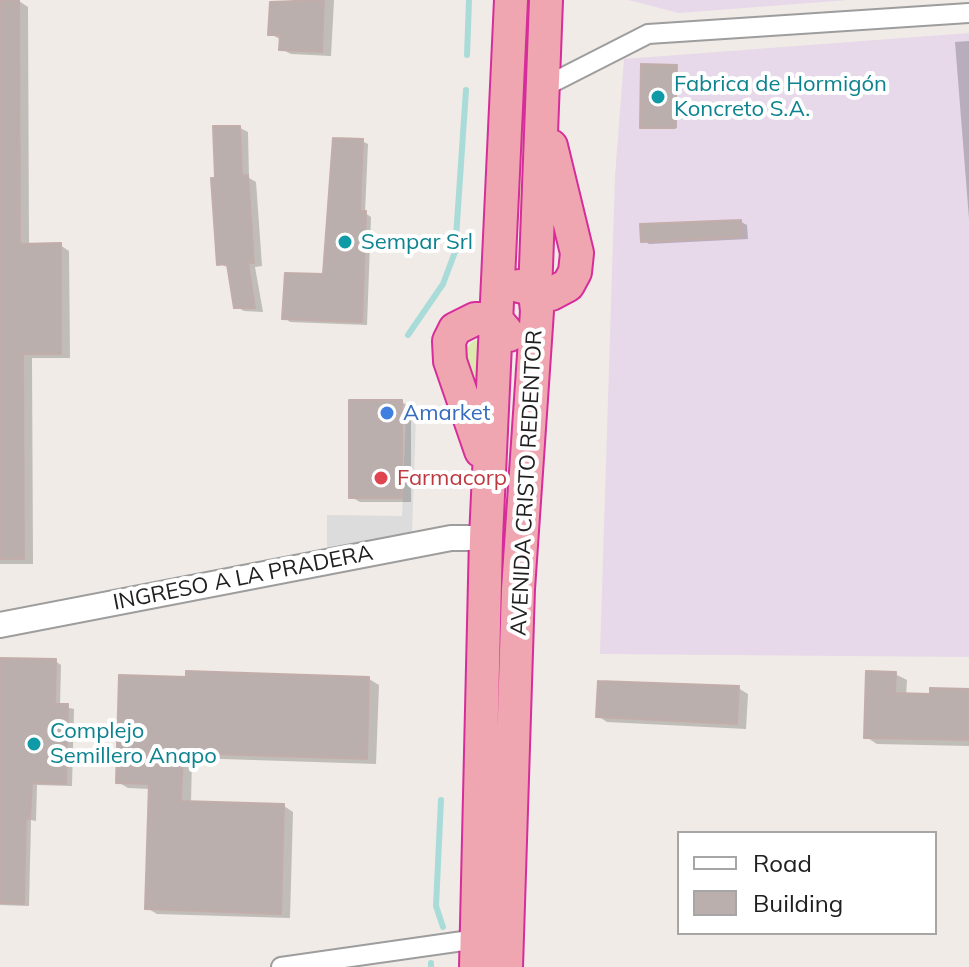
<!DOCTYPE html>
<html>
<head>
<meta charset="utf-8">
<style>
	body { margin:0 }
	#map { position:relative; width:969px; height:967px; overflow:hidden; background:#f0ebe7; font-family:Mulish,sans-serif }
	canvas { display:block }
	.legend { position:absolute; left:677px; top:831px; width:260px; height:104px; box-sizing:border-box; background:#fff; border:2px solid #a6a6a6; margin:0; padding:10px 14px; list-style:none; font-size:24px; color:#202020 }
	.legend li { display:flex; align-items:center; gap:16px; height:40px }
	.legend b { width:40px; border:2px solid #a6a6a6 }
</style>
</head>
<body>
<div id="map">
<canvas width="969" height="967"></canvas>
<ul class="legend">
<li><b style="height:10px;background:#fff"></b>Road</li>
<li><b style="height:22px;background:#baafad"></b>Building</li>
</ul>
</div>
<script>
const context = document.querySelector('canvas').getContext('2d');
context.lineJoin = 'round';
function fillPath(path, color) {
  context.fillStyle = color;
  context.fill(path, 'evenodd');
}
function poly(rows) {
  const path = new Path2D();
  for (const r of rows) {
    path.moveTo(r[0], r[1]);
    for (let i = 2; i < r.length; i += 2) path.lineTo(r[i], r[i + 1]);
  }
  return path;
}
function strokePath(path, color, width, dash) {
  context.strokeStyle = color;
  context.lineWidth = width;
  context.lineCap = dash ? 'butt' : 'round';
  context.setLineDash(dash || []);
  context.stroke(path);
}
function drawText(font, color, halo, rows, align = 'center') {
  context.font = font + ' Mulish,sans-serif';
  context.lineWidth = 8;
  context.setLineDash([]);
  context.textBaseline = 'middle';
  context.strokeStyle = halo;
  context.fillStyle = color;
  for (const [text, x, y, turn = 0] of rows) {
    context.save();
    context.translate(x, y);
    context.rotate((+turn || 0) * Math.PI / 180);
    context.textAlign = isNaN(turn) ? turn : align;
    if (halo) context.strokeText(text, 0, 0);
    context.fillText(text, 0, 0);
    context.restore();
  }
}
fillPath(poly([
	[628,0,849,0,679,13],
	[969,33,969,657,600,654,615,176,624,59]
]), '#e7d9e9');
fillPath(poly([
	[522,0,533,0,523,238,519,236],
	[480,340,477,399,463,352,473,341]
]), '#dde8af');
fillPath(poly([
	[406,416,416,417,412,533,327,548,327,515,402,516]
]), '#dcdcdc');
fillPath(poly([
	[292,0,334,0,331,56,291,54,281,49,280,39,270,34],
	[0,1,19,1,28,7,29,246,60,245,69,251,70,358,32,358,33,564,0,564],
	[969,41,969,219,955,42],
	[676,67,677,128,644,128],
	[240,128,248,132,249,178,256,182,262,266,255,267,263,312,244,311,235,306,230,268,219,264,217,180],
	[362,141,368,144,365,213,371,217,367,325,290,322,285,318,325,276],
	[741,222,747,225,748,239,649,244,643,240],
	[402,402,411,408,411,502,360,502,351,497],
	[0,660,55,661,61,665,60,706,74,709,72,786,37,785,36,821,31,820,29,906,0,905],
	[895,674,907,680,906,695,969,691,969,746,877,744,866,737],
	[121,677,369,679,379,685,376,764,192,758,191,803,284,806,293,812,290,918,157,914,147,908,151,789,128,788,118,782],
	[738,688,748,694,746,729,607,722,598,716]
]), '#0003');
strokePath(poly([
	[467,55,469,0],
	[408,335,443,284,455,252,466,90],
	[441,800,436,906,443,927],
	[431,967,431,963]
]), '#a9dcd8', 6);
const building = poly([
	[0,0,19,0,20,244,61,243,61,354,23,354,24,559,0,559,0,0],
	[324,0,322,52,279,50,280,35,268,35,270,2,324,0],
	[641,64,677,65,675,128,640,128,641,64],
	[213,126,240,126,242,176,248,175,254,263,248,263,255,308,234,308,227,264,217,265,211,178,215,178,213,126],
	[333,138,363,139,360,211,366,211,362,322,282,319,285,273,323,274,333,138],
	[741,220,742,237,641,242,640,224,741,220],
	[349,400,402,400,402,498,349,498,349,400],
	[0,658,56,659,55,704,68,704,66,784,32,783,30,819,26,818,24,904,0,903,0,658],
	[186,671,369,677,367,759,183,753,181,801,284,804,281,914,145,909,149,784,116,783,119,675,186,677,186,671],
	[866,671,896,672,895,693,930,694,930,688,969,689,969,740,864,738,866,671],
	[598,681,739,686,737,724,596,717,598,681]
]);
fillPath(building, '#baafad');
strokePath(building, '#c2adaa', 2);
const minor = poly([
	[542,88,648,34,969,13],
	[281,967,477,939]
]);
const tertiary = poly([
	[0,625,451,538,486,538]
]);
const trunk = poly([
	[519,286,551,294,568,285,575,272,577,253,551,146],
	[481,451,450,361,449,341,455,329,475,319,496,319,509,335],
	[476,967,486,538,511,0],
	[506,967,518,589,537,311,535,293,546,0]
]);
strokePath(minor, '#9d9d9d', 22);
strokePath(tertiary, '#9d9d9d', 28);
strokePath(trunk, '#d62d9b', 36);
strokePath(minor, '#fff', 18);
strokePath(tertiary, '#fff', 24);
strokePath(trunk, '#efa6b0', 32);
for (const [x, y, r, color] of [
	[658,97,8,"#0f9aa8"],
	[345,242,8,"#0f9aa8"],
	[387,413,8,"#3f7fe0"],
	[381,478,8,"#e0444e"],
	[34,744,8,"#0f9aa8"]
]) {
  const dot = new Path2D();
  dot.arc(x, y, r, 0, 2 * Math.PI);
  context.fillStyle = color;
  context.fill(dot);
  strokePath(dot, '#fff', 3);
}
drawText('22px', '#0d838f', '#fff', [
	["Fabrica de Hormigón",674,84],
	["Koncreto S.A.",674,109],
	["Sempar Srl",361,242],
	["Complejo",50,731],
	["Semillero Anapo",50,756]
], 'left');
drawText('22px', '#366cbe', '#fff', [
	["Amarket",403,413]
], 'left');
drawText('22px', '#be3a42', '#fff', [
	["Farmacorp",397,478]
], 'left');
drawText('22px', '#202020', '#fff', [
	["AVENIDA CRISTO REDENTOR",527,483,-87],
	["INGRESO A LA PRADERA",243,578,-11]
]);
</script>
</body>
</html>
